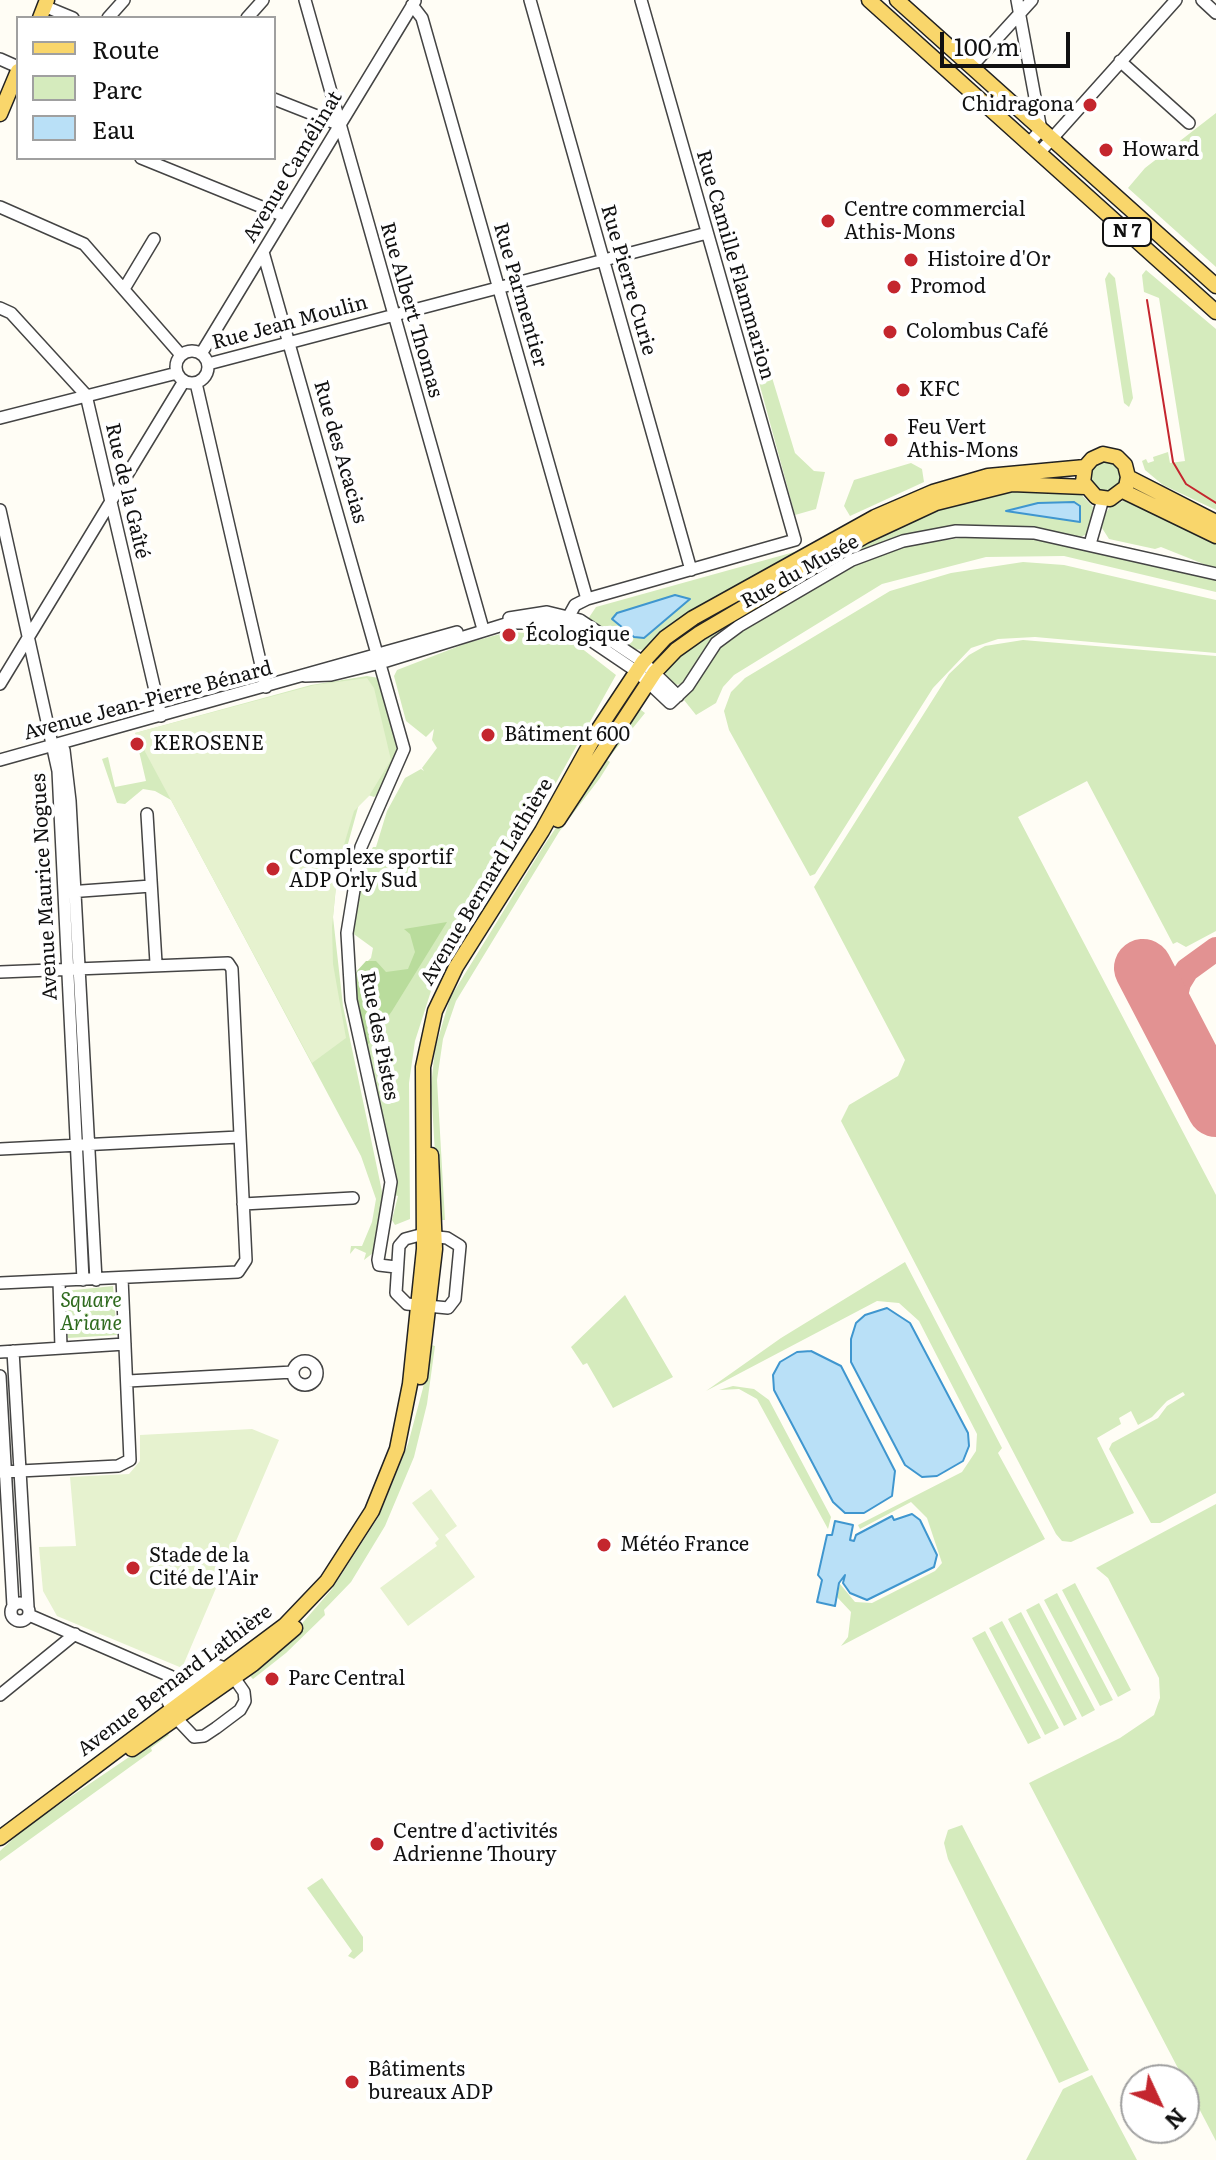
<!DOCTYPE html>
<html>
<head>
<meta charset="utf-8">
<style>
	body { margin:0 }
	#map { position:relative; width:1216px; height:2160px; overflow:hidden; background:#fffdf5; font-family:Literata,serif }
	canvas { display:block }
	.legend { position:absolute; left:16px; top:16px; width:260px; height:144px; box-sizing:border-box; background:#fff; border:2px solid #a0a0a0; margin:0; padding:10px 14px; list-style:none; font-size:24px; color:#111 }
	.legend li { display:flex; align-items:center; gap:16px; height:40px }
	.legend b { width:40px; border:2px solid #a0a0a0 }
	.north { position:absolute; left:1120px; top:2064px; width:80px; height:80px; box-sizing:border-box; background:#fff; border:2px solid #a0a0a0; border-radius:50%; rotate:134deg; font-size:22px; font-weight:700; line-height:32px; text-align:center; color:#111 }
	.north::after { content:''; display:block; margin:auto; width:28px; height:36px; background:#c4262e; clip-path:polygon(50% 0,100% 100%,50% 72%,0 100%) }
	.scale { position:absolute; left:940px; top:32px; width:130px; height:36px; box-sizing:border-box; border:4px solid #111; border-top:0; padding-left:10px; font-size:24px; line-height:28px; white-space:nowrap; color:#111; -webkit-text-stroke:6px #fff; paint-order:stroke }
</style>
</head>
<body>
<div id="map">
<canvas width="1216" height="2160"></canvas>
<ul class="legend">
<li><b style="height:10px;background:#f9d66b"></b>Route</li>
<li><b style="height:22px;background:#d5ebbd"></b>Parc</li>
<li><b style="height:22px;background:#b9e0f7"></b>Eau</li>
</ul>
<div class="north">N</div>
<div class="scale">100 m</div>
</div>
<script>
const context = document.querySelector('canvas').getContext('2d');
context.lineJoin = 'round';
function fillPath(path, color) {
  context.fillStyle = color;
  context.fill(path, 'evenodd');
}
function poly(rows) {
  const path = new Path2D();
  for (const r of rows) {
    if (r.length === 3) {
      path.moveTo(r[0] + r[2], r[1]);
      path.arc(r[0], r[1], r[2], 0, 2 * Math.PI);
      continue;
    }
    path.moveTo(r[0], r[1]);
    for (let i = 2; i < r.length; i += 2) path.lineTo(r[i], r[i + 1]);
  }
  return path;
}
function strokePath(path, color, width, dash) {
  context.strokeStyle = color;
  context.lineWidth = width;
  context.lineCap = dash ? 'butt' : 'round';
  context.setLineDash(dash || []);
  context.stroke(path);
}
function drawText(font, color, halo, rows, align = 'center') {
  context.font = font + ' Literata,serif';
  context.lineWidth = 8;
  context.setLineDash([]);
  context.textBaseline = 'middle';
  context.strokeStyle = halo;
  context.fillStyle = color;
  for (const [text, x, y, turn = 0] of rows) {
    context.save();
    context.translate(x, y);
    context.rotate((+turn || 0) * Math.PI / 180);
    context.textAlign = isNaN(turn) ? turn : align;
    if (halo) context.strokeText(text, 0, 0);
    context.fillText(text, 0, 0);
    context.restore();
  }
}
fillPath(poly([
	[1216,113,1216,267,1128,188,1145,168],
	[1146,270,1216,329,1216,510,1163,485,1145,470,1142,461,1146,459,1148,463,1154,461,1153,457,1168,452,1170,463,1185,461,1159,298,1144,292,1142,275],
	[1109,272,1115,278,1133,398,1129,407,1124,403,1114,339,1105,279],
	[744,327,754,356,763,348,795,453,814,471,825,472,816,509,795,515],
	[1106,477,15],
	[911,463,922,469,924,482,850,516,844,506,854,480],
	[999,490,1081,494,1093,507,1088,534,1080,537,1033,528,967,525,929,530,870,547,725,630,703,651,683,684,674,685,668,681,665,671,682,650,874,536,921,514],
	[917,491,645,650,632,649,588,619,596,607,805,549],
	[1125,500,1216,541,1216,569,1161,547,1155,549,1109,539,1102,528,1105,514,1110,507],
	[990,534,1041,539,1216,580,1216,592,1064,556,986,557,882,584,734,675,723,687,716,703,696,715,684,700,717,649,731,637,838,573,903,546],
	[1023,562,1064,565,1216,600,1216,653,1035,637,998,639,971,648,933,688,815,874,810,876,729,730,724,711,731,692,745,678,890,591,951,573],
	[514,632,567,637,616,675,538,815,456,944,431,991,415,1041,409,1083,410,1219,395,1225,392,1220,398,1196,394,1195,352,976,371,958,373,948,351,932,359,874,373,847,376,847,387,811,405,778,421,769,424,771,422,768,437,748,432,740,434,729,426,737,406,721,394,676,397,670,467,643,504,633,507,638],
	[1023,640,1216,656,1216,931,1186,947,1177,942,1173,944,1087,781,1018,817,1216,1195,1216,1493,1160,1523,1151,1523,1109,1449,1112,1443,1158,1418,1167,1406,1185,1395,1183,1392,1167,1401,1152,1417,1138,1425,1131,1411,1119,1418,1121,1424,1097,1438,1134,1513,1071,1542,1062,1541,1056,1534,841,1121,849,1105,898,1076,905,1060,814,887,949,674,969,655,985,646],
	[367,676,379,678,399,750,378,794,374,797,362,793,336,887,333,917,343,1006,384,1201,373,1253,364,1260,366,1253,355,1248,350,1254,351,1246,362,1246,372,1222,376,1199,361,1156,171,800,155,791,143,789,125,804,117,803,102,759,108,757,115,787,146,781,138,747,142,745,135,733,311,685],
	[637,707,645,713,607,760,610,762,600,778,559,832,456,1001,443,1039,437,1080,445,1220,439,1220,431,1087,435,1049,450,998,543,847],
	[905,1262,1002,1448,998,1453,1045,1539,841,1646,848,1637,851,1612,837,1597,840,1584,855,1602,872,1603,935,1571,942,1563,927,1518,911,1502,860,1529,858,1525,962,1472,976,1451,977,1434,919,1321,899,1303,877,1301,706,1391,781,1338],
	[113,1286,117,1335,68,1338,65,1291],
	[625,1295,673,1377,613,1408,587,1363,583,1365,571,1347],
	[431,1323,431,1345,435,1346,427,1404,414,1457,385,1526,351,1582,324,1610,325,1615,286,1653,253,1679,248,1674,285,1643,332,1589,379,1516,408,1444,423,1388],
	[733,1386,754,1389,769,1400,831,1517,828,1529,757,1399,739,1389,719,1390],
	[1216,1504,1216,2141,1029,1783,1120,1738,1154,1715,1160,1698,1159,1678,1108,1578,1096,1568],
	[1075,1583,1131,1690,1118,1697,1062,1590],
	[1057,1593,1113,1700,1100,1706,1044,1600],
	[1039,1603,1095,1710,1082,1717,1026,1610],
	[1021,1612,1077,1719,1064,1726,1008,1619],
	[1002,1621,1059,1728,1045,1735,989,1628],
	[985,1631,1041,1738,1028,1744,972,1638],
	[166,1732,169,1735,151,1748,152,1751,0,1861,0,1851,26,1827],
	[962,1825,1089,2070,1059,2083,948,1859,944,1843,948,1830],
	[322,1878,363,1937,363,1951,354,1959,348,1956,352,1951,307,1888],
	[1092,2075,1137,2160,1026,2160,1063,2089]
]), '#d5ebbd');
fillPath(poly([
	[447,922,392,1011,367,1046,354,981,357,971,366,961,376,961,386,972,408,969,415,952,410,934,404,929]
]), '#b9dc9c');
fillPath(poly([
	[367,678,374,688,391,760,369,796,354,811,338,865,332,927,333,964,346,1038,312,1063,135,733,315,685],
	[252,1429,279,1440,182,1668,57,1616,43,1591,39,1547,76,1546,70,1477,129,1474,140,1461,140,1435],
	[431,1489,457,1526,445,1535,475,1577,408,1626,380,1588,437,1546,435,1543,439,1539,412,1503]
]), '#e6f2cf');
const water = poly([
	[1074,502,1080,506,1080,522,1006,511,1038,503,1074,502],
	[675,595,690,599,644,638,634,637,612,619,617,613,675,595],
	[887,1308,910,1323,968,1433,969,1446,963,1461,937,1476,922,1477,905,1465,851,1362,851,1339,856,1323,865,1315,887,1308],
	[811,1351,841,1366,895,1471,892,1496,864,1513,845,1513,833,1502,774,1390,773,1375,780,1362,797,1352,811,1351],
	[912,1514,920,1520,937,1555,934,1567,867,1600,850,1593,843,1583,845,1575,839,1583,835,1606,817,1602,822,1580,818,1575,827,1535,832,1535,835,1521,853,1525,850,1540,854,1541,856,1535,892,1516,894,1520,912,1514]
]);
fillPath(water, '#b9e0f7');
strokePath(water, '#3f96cf', 2);
strokePath(poly([
	[1179,1037,1174,1004,1179,983,1187,970,1216,949]
]), '#e29292', 24);
strokePath(poly([
	[1143,968,1216,1108]
]), '#e29292', 58);
const minor = poly([
	[305,0,483,629],
	[530,0,691,570],
	[1017,0,1041,130,1028,144],
	[1202,0,1216,13],
	[412,5,422,18,587,599],
	[44,6,73,18],
	[108,18,124,0],
	[247,18,263,0],
	[0,59,18,67],
	[1120,61,1189,123],
	[971,67,1032,0],
	[274,99,340,125],
	[1039,153,1176,0],
	[141,158,284,216],
	[0,207,84,244,181,355],
	[263,252,404,749,361,847,347,933,351,1000,391,1182,378,1260,379,1265,396,1267],
	[124,289,154,239],
	[0,308,11,313,86,395,161,716],
	[192,367,16],
	[201,354,415,1],
	[208,364,707,233],
	[196,383,266,687],
	[0,418,177,373],
	[0,510,58,771,83,1280],
	[1090,544,1103,499],
	[509,618,547,612,580,620,643,662,678,696],
	[565,623,575,605,587,599,795,540,641,0],
	[305,676,331,675,380,663,509,623,565,623,636,671,670,703,688,686,716,643,739,626,852,560,903,541,956,531,1034,533,1216,574],
	[0,684,184,381],
	[54,745,64,750,70,801,96,1280],
	[0,760,457,632],
	[147,814,156,963],
	[68,892,151,886],
	[0,972,228,963,232,969,246,1260,238,1272,0,1283],
	[0,1149,239,1137],
	[243,1204,353,1198],
	[420,1235,447,1238,460,1246,455,1299,448,1308,407,1304,396,1293,399,1246,405,1239,420,1235],
	[59,1281,61,1348],
	[13,1351,28,1607],
	[0,1352,125,1344],
	[305,1373,12],
	[0,1376,13,1606],
	[128,1381,293,1372],
	[0,1472,118,1466,130,1460,122,1278],
	[20,1612,9],
	[29,1615,170,1676,182,1686],
	[213,1664,228,1669,244,1692,245,1701,240,1710,216,1728,204,1736,194,1737,177,1719,167,1700,213,1664],
	[0,1695,75,1634]
]);
const major = poly([
	[869,0,1216,312],
	[897,0,1216,286],
	[40,18,47,0],
	[0,114,18,71],
	[1128,477,1216,522],
	[1123,491,1216,536],
	[558,820,655,672,676,650,700,633,865,536,936,503,1012,484,1085,487],
	[420,1377,435,1249,431,1155],
	[132,1749,253,1664,295,1628],
	[0,1838,285,1625,327,1581,372,1511,397,1449,410,1384,424,1249,423,1067,435,1011,456,967,542,831,598,730,643,662,665,638,693,618,875,517,933,492,988,476,1085,467,1092,459,1103,454,1117,457,1125,465,1128,477,1126,487,1110,499,1096,497,1083,482,1085,467]
]);
strokePath(minor, '#444', 14);
strokePath(major, '#222', 17);
strokePath(minor, '#fff', 11);
strokePath(major, '#f9d66b', 14);
strokePath(poly([
	[1147,300,1173,462,1186,484,1216,503]
]), '#c4262e', 2);
for (const [x, y, r, color] of [
	[1090,105,8,"#c4262e"],
	[1106,150,8,"#c4262e"],
	[828,221,8,"#c4262e"],
	[911,260,8,"#c4262e"],
	[894,287,8,"#c4262e"],
	[890,332,8,"#c4262e"],
	[903,390,8,"#c4262e"],
	[891,440,8,"#c4262e"],
	[509,635,8,"#c4262e"],
	[488,735,8,"#c4262e"],
	[137,744,8,"#c4262e"],
	[273,869,8,"#c4262e"],
	[604,1545,8,"#c4262e"],
	[133,1568,8,"#c4262e"],
	[272,1679,8,"#c4262e"],
	[377,1844,8,"#c4262e"],
	[352,2082,8,"#c4262e"]
]) {
  const dot = new Path2D();
  dot.arc(x, y, r, 0, 2 * Math.PI);
  context.fillStyle = color;
  context.fill(dot);
  strokePath(dot, '#fff', 3);
}
for (const [x, y, w] of [
	[1127,232,48]
]) {
  const box = new Path2D();
  box.roundRect(x - w / 2, y - 14, w, 28, 6);
  context.fillStyle = '#fff';
  context.fill(box);
  strokePath(box, '#111', 2);
}
drawText('bold 18px', '#111', null, [
	["N 7",1127,232]
]);
drawText('20px', '#111', '#fff', [
	["Chidragona",1074,105,"right"],
	["Howard",1122,150],
	["Centre commercial",844,210],
	["Athis-Mons",844,233],
	["Histoire d'Or",927,260],
	["Promod",910,287],
	["Colombus Café",906,332],
	["KFC",919,390],
	["Feu Vert",907,428],
	["Athis-Mons",907,451],
	["Écologique",525,635],
	["Bâtiment 600",504,735],
	["KEROSENE",153,744],
	["Complexe sportif",289,858],
	["ADP Orly Sud",289,881],
	["Météo France",620,1545],
	["Stade de la",149,1556],
	["Cité de l'Air",149,1579],
	["Parc Central",288,1679],
	["Centre d'activités",393,1832],
	["Adrienne Thoury",393,1855],
	["Bâtiments",368,2070],
	["bureaux ADP",368,2093]
], 'left');
drawText('20px', '#111', '#fff', [
	["Avenue Camélinat",293,167,-59],
	["Rue Camille Flammarion",735,265,74],
	["Rue Pierre Curie",628,280,74],
	["Rue Parmentier",520,295,74],
	["Rue Albert Thomas",411,310,74],
	["Rue Jean Moulin",290,323,-15],
	["Rue des Acacias",340,452,74],
	["Rue de la Gaîté",127,491,77],
	["Rue du Musée",800,572,-29],
	["Avenue Jean-Pierre Bénard",148,701,-15],
	["Avenue Bernard Lathière",487,882,-59],
	["Avenue Maurice Nogues",45,887,-93],
	["Rue des Pistes",379,1036,79],
	["Avenue Bernard Lathière",175,1681,-37]
]);
drawText('italic 20px', '#2f6b1f', '#fff', [
	["Square",91,1301],
	["Ariane",91,1324]
]);
</script>
</body>
</html>
